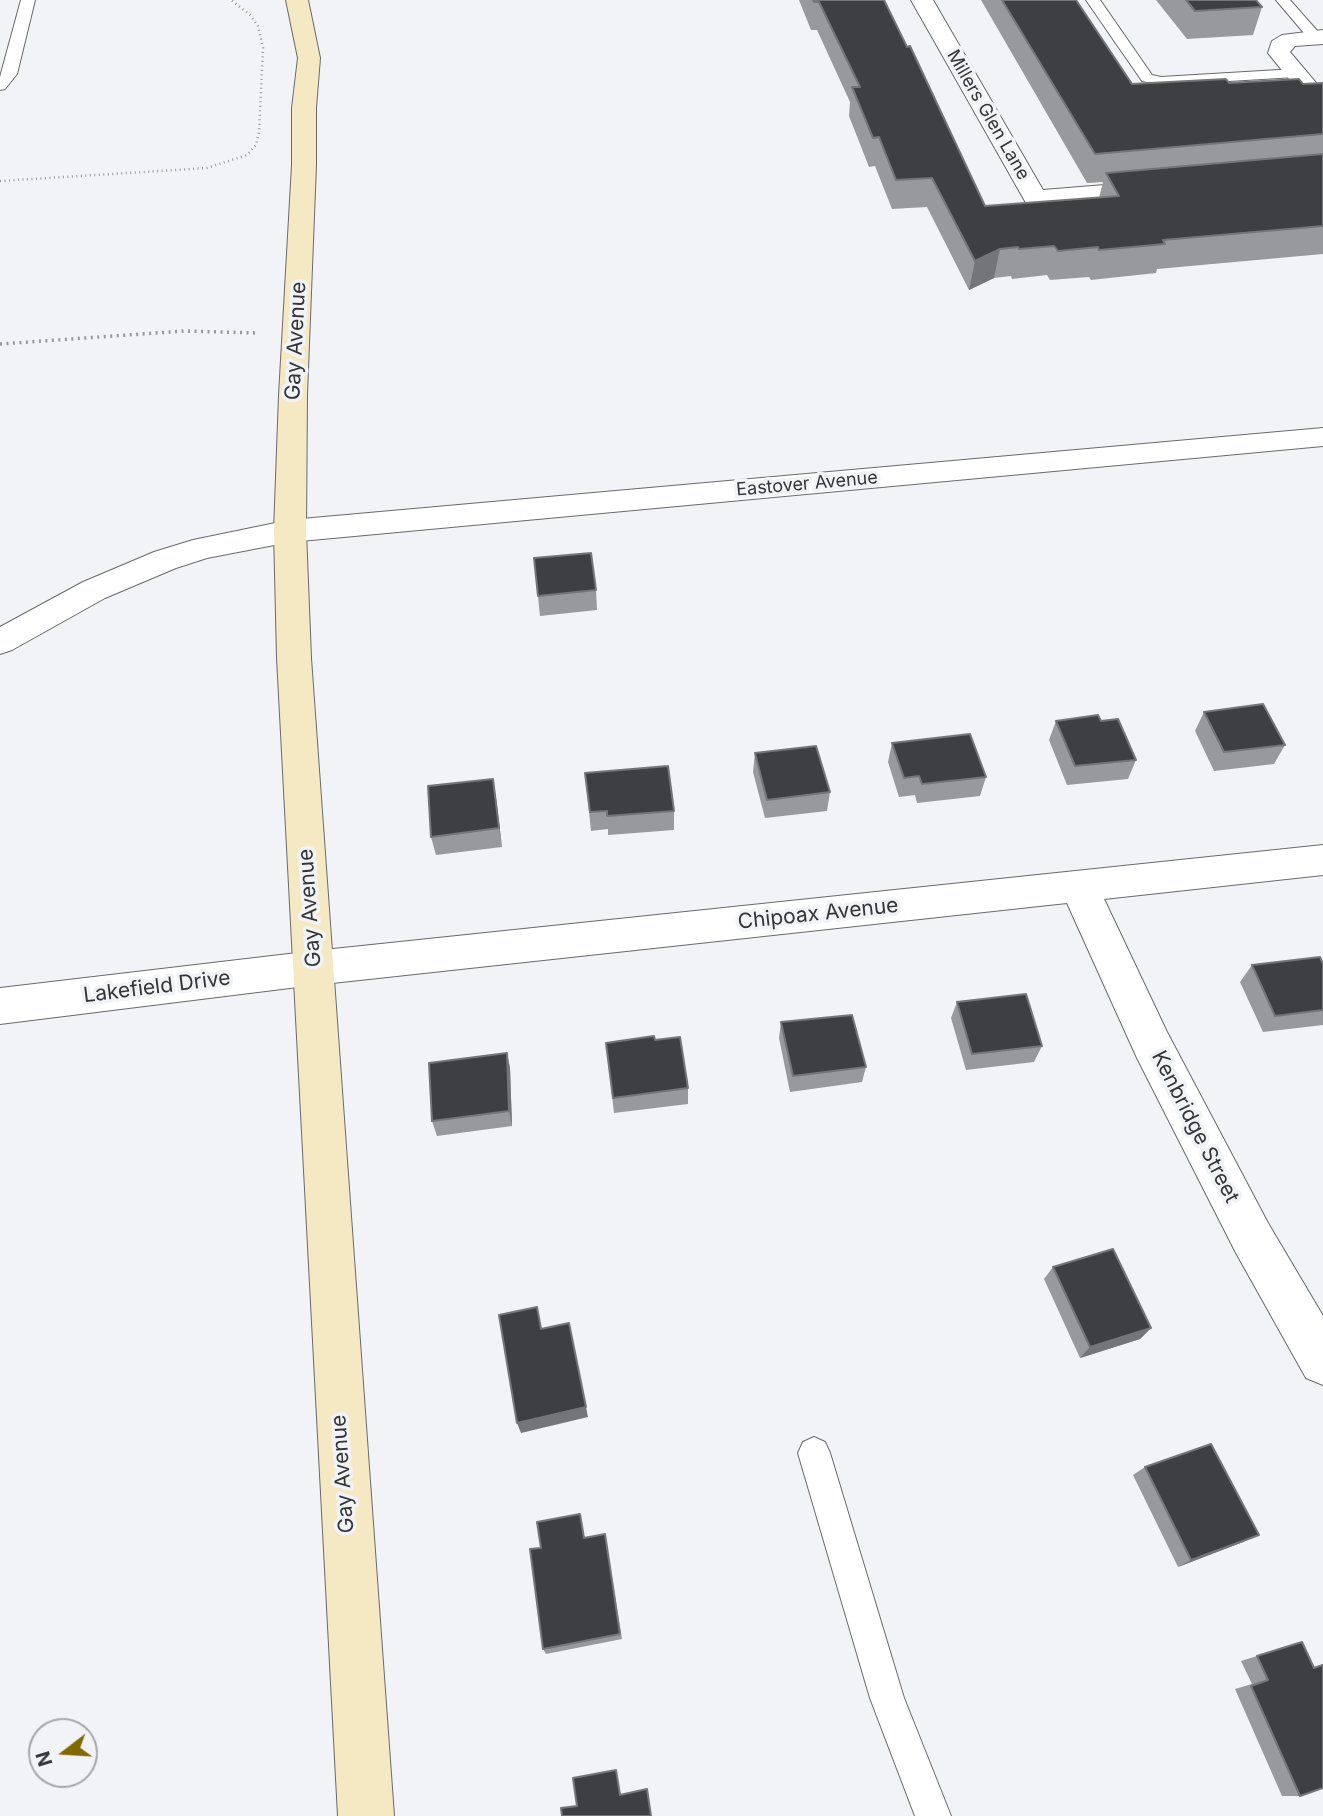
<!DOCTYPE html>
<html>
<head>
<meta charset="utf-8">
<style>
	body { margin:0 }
	#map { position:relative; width:1323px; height:1816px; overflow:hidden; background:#f2f3f7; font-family:Inter,sans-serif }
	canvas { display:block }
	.north { position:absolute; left:28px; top:1718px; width:70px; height:70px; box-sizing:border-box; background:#f2f3f7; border:2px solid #a6a7aa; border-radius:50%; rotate:253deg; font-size:19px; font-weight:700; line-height:28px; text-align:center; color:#343536 }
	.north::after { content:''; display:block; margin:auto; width:24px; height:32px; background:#816800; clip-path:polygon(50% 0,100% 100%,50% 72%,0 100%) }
</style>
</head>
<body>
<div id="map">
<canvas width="1323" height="1816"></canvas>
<div class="north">N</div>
</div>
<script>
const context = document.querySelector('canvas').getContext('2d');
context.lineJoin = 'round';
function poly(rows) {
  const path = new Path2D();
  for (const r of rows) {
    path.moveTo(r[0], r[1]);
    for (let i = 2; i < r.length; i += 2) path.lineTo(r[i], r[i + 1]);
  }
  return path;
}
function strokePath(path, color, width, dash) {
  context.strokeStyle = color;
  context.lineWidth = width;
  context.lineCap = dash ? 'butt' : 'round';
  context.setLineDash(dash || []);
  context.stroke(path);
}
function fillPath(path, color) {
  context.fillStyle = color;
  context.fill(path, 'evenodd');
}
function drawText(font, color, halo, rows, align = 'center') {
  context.font = font + ' Inter,sans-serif';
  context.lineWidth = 7;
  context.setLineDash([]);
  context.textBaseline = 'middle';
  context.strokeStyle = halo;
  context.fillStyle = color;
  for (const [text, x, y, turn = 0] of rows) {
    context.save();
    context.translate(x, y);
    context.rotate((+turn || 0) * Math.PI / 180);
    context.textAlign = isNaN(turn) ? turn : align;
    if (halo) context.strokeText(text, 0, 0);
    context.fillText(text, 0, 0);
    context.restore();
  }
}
const lane = poly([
	[21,0,35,0,17,74,5,89,0,90,0,77,21,0],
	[1086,0,1100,0,1152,75,1161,77,1296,69,1303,73,1296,77,1161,85,1142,81,1086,0],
	[1276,0,1290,0,1320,34,1320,40,1310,40,1276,0],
	[814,1437,825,1442,830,1453,904,1698,951,1816,915,1816,870,1698,798,1453,803,1442,814,1437]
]);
const street = poly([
	[911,0,933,0,1043,190,1154,181,1163,183,1166,188,1163,193,1035,205,1026,203,911,0],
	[1323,30,1323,44,1295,46,1290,52,1323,91,1323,113,1315,111,1268,53,1272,41,1282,35,1323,30],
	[1323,428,1323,446,290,542,207,558,176,568,105,598,12,650,0,654,0,627,83,582,154,552,193,540,290,520,1323,428],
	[1323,845,1323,875,1104,899,1167,1032,1268,1223,1323,1316,1323,1385,1306,1378,1236,1253,1137,1058,1067,903,314,985,0,1024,0,988,314,951,1323,845]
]);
const secondary = poly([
	[286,0,308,0,320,58,316,108,316,165,307,395,306,531,311,658,394,1816,338,1816,277,658,274,531,279,395,292,165,292,108,298,58,286,0]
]);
strokePath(lane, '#696a6e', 2);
strokePath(street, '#696a6e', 2);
strokePath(secondary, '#696a6e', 2);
strokePath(poly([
	[0,181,207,168,247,155,256,145,259,132,263,48,258,26,250,15,231,0]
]), '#97989b', 2.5, [1, 3.5]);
strokePath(poly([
	[0,344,184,331,258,333]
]), '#97989b', 3.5, [2, 4.5]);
fillPath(lane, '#fff');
fillPath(street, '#fff');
fillPath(secondary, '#f4e9c2');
fillPath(poly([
	[799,0,884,0,985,206,1099,198,1103,182,1087,183,981,0,1076,0,1132,84,1323,83,1323,254,1157,269,1156,273,1091,280,1089,277,1050,280,1047,275,1012,279,1011,276,994,278,969,290,927,207,892,209,875,166,869,167,849,116,850,102,817,30,811,30],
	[1156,0,1256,0,1262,7,1253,35,1187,39],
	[534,558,596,590,597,610,540,616],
	[1204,712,1285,745,1274,764,1214,771,1195,731],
	[1056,721,1101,721,1136,760,1128,779,1067,785,1049,740],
	[892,743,986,777,980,796,917,803,915,795,899,797,888,762],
	[755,753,830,792,827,811,765,818,753,772],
	[585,773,674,811,674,830,608,835,608,829,591,831],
	[496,798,502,847,436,855,431,837],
	[1323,964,1323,1025,1263,1032,1240,982,1252,965],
	[957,1002,1042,1046,1034,1062,966,1070,951,1018],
	[781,1022,866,1067,862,1082,790,1092,779,1038],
	[655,1040,688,1088,688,1104,614,1113,606,1043],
	[507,1053,510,1068,512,1126,437,1136,432,1121],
	[1053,1267,1151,1328,1140,1339,1080,1358,1044,1279],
	[1145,1467,1243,1542,1178,1567,1133,1475],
	[582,1522,584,1538,605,1534,622,1639,546,1654,543,1649,541,1548],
	[1302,1642,1314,1667,1323,1664,1300,1796,1282,1796,1235,1689,1252,1684,1241,1661]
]), '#98999c');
fillPath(poly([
	[1000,249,994,278,969,290,975,261],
	[493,779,496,798,502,847,499,828],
	[507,1053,510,1068,512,1126,509,1111],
	[1151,1328,1140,1339,1080,1358,1090,1347],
	[586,1407,588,1417,521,1433,517,1423],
	[1259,1535,1243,1542,1178,1567,1191,1560]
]), '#747578');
const building = poly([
	[813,0,884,0,907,47,910,46,985,206,1119,196,1106,173,1323,154,1323,226,1163,240,1165,244,1099,250,1098,247,1058,251,1054,246,1019,249,1018,247,1000,249,975,261,932,178,896,180,879,137,873,138,852,87,860,87,819,2,814,2,813,0],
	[1002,0,1076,0,1132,84,1226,79,1229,83,1299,79,1303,84,1323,83,1323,134,1095,154,1002,0],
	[1186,0,1256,0,1262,7,1195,11,1186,0],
	[591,553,596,590,538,596,534,558,591,553],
	[1263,704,1285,745,1224,752,1204,712,1263,704],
	[1098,715,1101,721,1118,719,1136,760,1075,766,1056,721,1098,715],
	[970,734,986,777,922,784,919,776,904,778,892,743,970,734],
	[816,746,830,792,767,800,755,753,816,746],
	[668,766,674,811,607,816,607,811,590,812,585,773,668,766],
	[493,779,499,828,431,837,428,786,493,779],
	[1320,957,1323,964,1323,1010,1275,1016,1252,965,1320,957],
	[1026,994,1042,1046,972,1054,957,1002,1026,994],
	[852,1015,866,1067,793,1076,781,1022,852,1015],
	[654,1036,655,1040,680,1037,688,1088,613,1098,606,1043,654,1036],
	[507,1053,509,1111,432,1121,429,1063,507,1053],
	[1113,1249,1151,1328,1090,1347,1053,1267,1113,1249],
	[537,1307,541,1329,569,1323,586,1407,517,1423,499,1315,537,1307],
	[1211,1444,1259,1535,1191,1560,1145,1467,1211,1444],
	[580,1514,584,1538,605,1534,620,1634,543,1649,530,1549,541,1548,537,1522,580,1514],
	[1302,1642,1314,1668,1323,1665,1323,1788,1300,1796,1251,1686,1268,1680,1257,1656,1302,1642],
	[616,1770,620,1795,647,1789,651,1816,562,1816,561,1808,577,1806,573,1778,616,1770]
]);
fillPath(building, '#3e3f42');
strokePath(building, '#747578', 2);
drawText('18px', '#343536', '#f2f3f7', [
	["Millers Glen Lane",988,115,60],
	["Eastover Avenue",807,484,-5]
]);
drawText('21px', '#343536', '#f2f3f7', [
	["Gay Avenue",296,341,-87],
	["Gay Avenue",310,908,-94],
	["Chipoax Avenue",818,914,-6],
	["Lakefield Drive",157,987,-7],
	["Kenbridge Street",1195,1127,63],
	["Gay Avenue",343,1474,-94]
]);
</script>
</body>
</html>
